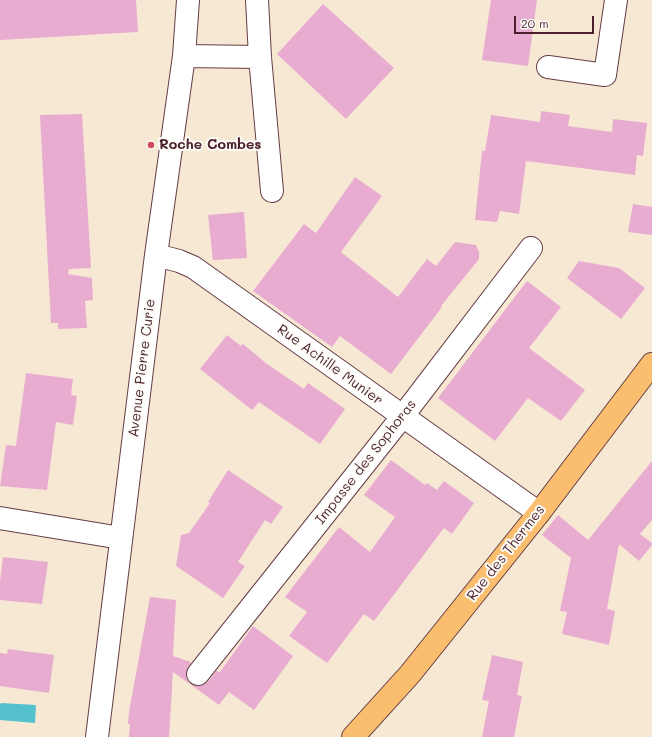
<!DOCTYPE html>
<html>
<head>
<meta charset="utf-8">
<style>
	body { margin:0 }
	#map { position:relative; width:652px; height:737px; overflow:hidden; background:#f7e8d4; font-family:Mali,sans-serif }
	canvas { display:block }
	.scale { position:absolute; left:514px; top:16px; width:80px; height:18px; box-sizing:border-box; border:2px solid #4a1f2b; border-top:0; padding-left:5px; font-size:12px; line-height:14px; white-space:nowrap; color:#4a1f2b; -webkit-text-stroke:3px #fdfcf7; paint-order:stroke }
</style>
</head>
<body>
<div id="map">
<canvas width="652" height="737"></canvas>
<div class="scale">20 m</div>
</div>
<script>
const context = document.querySelector('canvas').getContext('2d');
context.lineJoin = 'round';
function fillPath(path, color) {
  context.fillStyle = color;
  context.fill(path, 'evenodd');
}
function poly(rows) {
  const path = new Path2D();
  for (const r of rows) {
    path.moveTo(r[0], r[1]);
    for (let i = 2; i < r.length; i += 2) path.lineTo(r[i], r[i + 1]);
  }
  return path;
}
function strokePath(path, color, width, dash) {
  context.strokeStyle = color;
  context.lineWidth = width;
  context.lineCap = dash ? 'butt' : 'round';
  context.setLineDash(dash || []);
  context.stroke(path);
}
function drawText(font, color, halo, rows, align = 'center') {
  context.font = font + ' Mali,sans-serif';
  context.lineWidth = 4;
  context.setLineDash([]);
  context.textBaseline = 'middle';
  context.strokeStyle = halo;
  context.fillStyle = color;
  for (const [text, x, y, turn = 0] of rows) {
    context.save();
    context.translate(x, y);
    context.rotate((+turn || 0) * Math.PI / 180);
    context.textAlign = isNaN(turn) ? turn : align;
    if (halo) context.strokeText(text, 0, 0);
    context.fillText(text, 0, 0);
    context.restore();
  }
}
fillPath(poly([
	[1,703,36,705,35,723,0,720,0,705]
]), '#55c1ce');
fillPath(poly([
	[0,0,136,0,138,32,0,40],
	[491,0,537,0,528,66,482,60],
	[323,4,394,68,346,119,277,54],
	[541,111,570,115,568,126,612,132,613,119,647,123,643,156,637,155,635,175,526,161,519,214,500,211,497,222,475,220,482,151,485,151,491,115,540,122],
	[82,114,91,268,69,269,68,274,92,278,93,300,85,301,87,328,58,329,58,323,51,323,40,115],
	[355,177,382,196,341,252,398,297,427,259,436,266,455,242,476,245,479,252,479,259,441,306,442,307,391,374,340,336,332,347,253,291,304,224,316,233],
	[633,204,652,207,652,235,628,232],
	[244,212,247,258,213,260,208,215],
	[579,261,619,268,645,288,621,319,567,278],
	[527,281,561,307,529,348,585,390,561,421,528,398,495,441,438,398],
	[227,335,241,346,243,344,267,364,304,389,308,383,345,409,320,444,259,402,252,410,200,369],
	[26,373,73,379,71,395,77,396,73,425,56,422,47,490,0,486,6,445,16,446],
	[391,460,425,485,427,483,437,490,444,481,474,503,452,534,444,528,374,621,364,614,327,663,289,636,307,612,285,597,339,527,370,552,395,517,364,495],
	[652,461,652,520,640,534,652,543,652,545,639,561,619,544,607,609,615,611,609,645,562,634,567,612,560,611,571,558,542,535,558,515,588,540],
	[228,470,283,507,271,524,265,520,238,562,245,566,223,598,176,566,181,535,189,533,210,503,208,502],
	[3,557,48,562,42,604,0,600,0,581],
	[150,597,176,600,173,656,191,662,186,672,186,678,190,684,196,686,203,685,208,682,216,671,220,672,253,626,293,656,254,710,229,692,219,705,173,672,169,737,129,737,130,724,128,724,129,712],
	[8,649,54,655,49,693,0,686,0,653,7,654],
	[492,655,523,662,517,695,522,696,514,737,482,737,489,701,482,700]
]), '#e8acd0');
const minor = poly([
	[257,0,260,57,272,191],
	[184,56,260,57],
	[548,67,605,75,616,0],
	[156,255,179,261,193,267,539,513],
	[0,518,121,538],
	[198,674,402,417,531,248],
	[97,737,156,255,184,56,188,0]
]);
const major = poly([
	[353,737,410,674,539,513,652,364]
]);
strokePath(minor, '#643d44', 24);
strokePath(major, '#643d44', 24);
strokePath(minor, '#fff', 22);
strokePath(major, '#fabe6e', 22);
for (const [x, y, r, color] of [
	[151,145,4,"#d1495b"]
]) {
  const dot = new Path2D();
  dot.arc(x, y, r, 0, 2 * Math.PI);
  context.fillStyle = color;
  context.fill(dot);
  strokePath(dot, '#fdfcf7', 1.5);
}
drawText('bold 14px', '#4a1f2b', '#fdfcf7', [
	["Roche Combes",159,145]
], 'left');
drawText('14px', '#4a1f2b', '#fdfcf7', [
	["Rue Achille Munier",330,365,36],
	["Avenue Pierre Curie",142,368,-83],
	["Impasse des Sophoras",366,462,-52],
	["Rue des Thermes",506,553,-52]
]);
</script>
</body>
</html>
